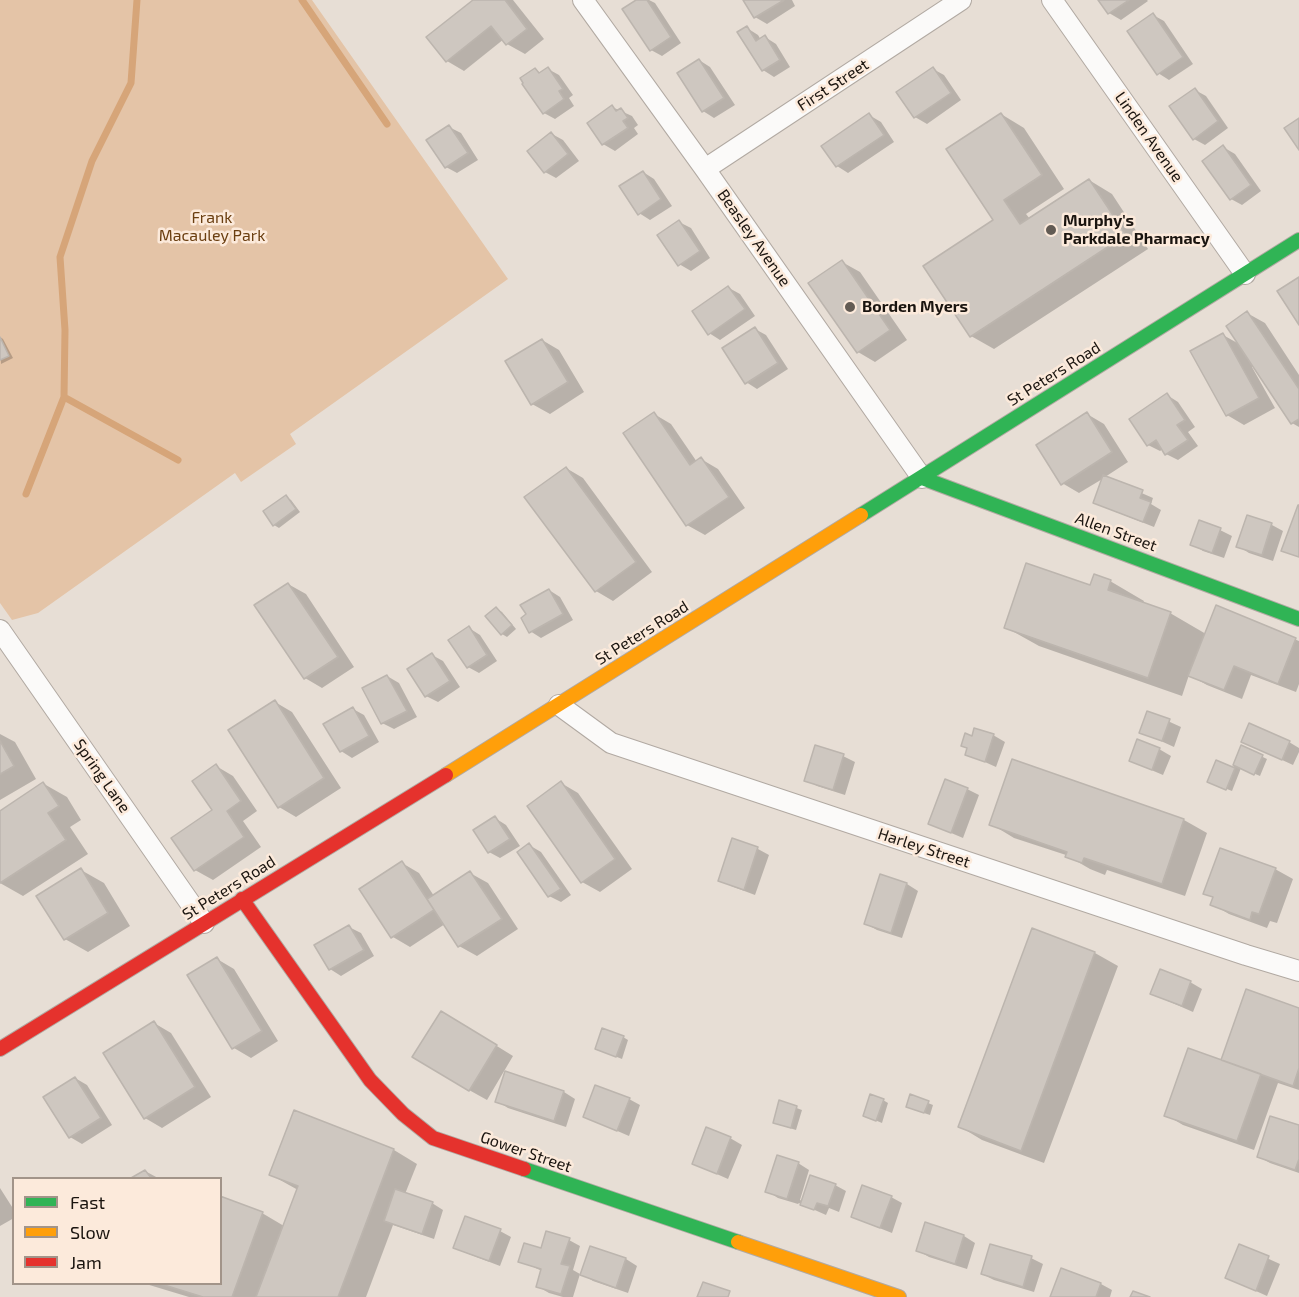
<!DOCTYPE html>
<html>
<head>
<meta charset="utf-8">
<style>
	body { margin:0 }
	#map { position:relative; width:1299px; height:1297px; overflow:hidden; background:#e7ded5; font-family:"Exo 2",sans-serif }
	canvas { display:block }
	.legend { position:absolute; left:12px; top:1177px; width:210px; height:108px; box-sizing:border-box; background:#fceadb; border:2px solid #a29489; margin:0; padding:8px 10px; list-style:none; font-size:18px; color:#1a140f }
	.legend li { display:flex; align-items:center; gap:12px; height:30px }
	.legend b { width:30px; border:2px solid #a29489 }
</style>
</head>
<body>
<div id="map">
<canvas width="1299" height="1297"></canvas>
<ul class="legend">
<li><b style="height:8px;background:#30b455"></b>Fast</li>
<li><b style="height:8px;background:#ff9f0a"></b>Slow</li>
<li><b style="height:8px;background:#e5322d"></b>Jam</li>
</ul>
</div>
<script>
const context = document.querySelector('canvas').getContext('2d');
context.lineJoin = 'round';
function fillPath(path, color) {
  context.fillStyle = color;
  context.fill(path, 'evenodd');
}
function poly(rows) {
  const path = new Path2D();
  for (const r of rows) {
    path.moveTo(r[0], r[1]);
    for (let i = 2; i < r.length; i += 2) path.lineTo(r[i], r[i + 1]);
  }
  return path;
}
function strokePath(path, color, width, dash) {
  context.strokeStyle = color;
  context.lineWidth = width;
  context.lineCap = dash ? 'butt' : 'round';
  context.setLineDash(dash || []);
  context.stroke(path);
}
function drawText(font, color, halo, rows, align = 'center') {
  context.font = font + ' "Exo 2",sans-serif';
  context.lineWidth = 5;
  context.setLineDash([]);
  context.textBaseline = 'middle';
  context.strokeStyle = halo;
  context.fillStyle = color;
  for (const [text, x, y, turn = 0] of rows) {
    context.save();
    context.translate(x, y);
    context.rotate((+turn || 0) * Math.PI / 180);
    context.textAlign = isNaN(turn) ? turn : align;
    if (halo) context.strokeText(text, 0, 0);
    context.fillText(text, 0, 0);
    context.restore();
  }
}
fillPath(poly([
	[0,0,312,0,508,279,290,434,296,444,241,482,235,473,38,613,12,620,0,603]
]), '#e4c4a7');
fillPath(poly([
	[475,0,513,0,544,39,525,54,507,44,504,39,464,71,447,61],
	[638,0,649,0,655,3,681,43,662,56,651,50],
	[745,0,792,0,795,6,767,24,755,17],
	[1100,0,1147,0,1148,1,1121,20,1109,13],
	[1153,15,1164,21,1193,64,1169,80,1158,73],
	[747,28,758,35,761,40,765,37,776,44,790,67,774,77,763,70],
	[699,60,710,67,735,105,714,118,703,111],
	[548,69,559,75,573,95,569,98,574,106,555,119,544,113,535,70,541,73],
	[933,69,944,75,961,100,927,124,915,117,898,92],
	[1195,90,1206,96,1228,128,1205,145,1194,139],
	[612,107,632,116,638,125,634,128,638,134,615,151,603,144],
	[1001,114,1024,128,1064,189,1026,214,1030,219,1089,180,1112,194,1148,249,994,349,971,336,995,221],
	[869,115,881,122,894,142,848,173,837,166],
	[449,127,461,133,478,160,457,173,446,167],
	[552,134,563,140,579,161,556,178,545,172],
	[1223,147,1235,154,1261,191,1242,205,1231,199],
	[643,172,654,179,672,206,650,220,639,213],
	[679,222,691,228,710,258,691,271,679,264],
	[842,262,860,272,907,340,875,362,858,352],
	[729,288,740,294,755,316,720,340,709,333],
	[1247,313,1265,323,1299,375,1299,427,1292,423,1254,366,1252,367,1275,408,1244,425,1227,415,1223,335,1241,345],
	[755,329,766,335,788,369,757,389,746,382],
	[0,337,3,339,13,358,1,364],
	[542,340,559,350,584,392,550,414,532,404],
	[1167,395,1178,402,1195,427,1188,432,1198,446,1178,460,1166,454,1163,449,1160,451,1148,445],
	[654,414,671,424,697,462,701,459,718,469,745,508,705,535,687,525,625,433],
	[1087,414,1104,424,1128,462,1105,477,1153,498,1151,504,1161,510,1154,527,1106,508,1094,502,1104,478,1079,493,1062,483],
	[566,468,583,478,652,572,613,601,596,591],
	[286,497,291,500,300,512,279,528,274,525],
	[1248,517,1272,525,1283,531,1273,561,1249,553,1238,546],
	[1220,530,1232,536,1224,558,1203,551,1192,544],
	[1110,581,1144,601,1143,603,1170,613,1206,634,1217,607,1299,641,1299,684,1296,692,1251,675,1242,699,1207,685,1189,675,1182,696,1039,646,1005,627,1091,587],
	[288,584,306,594,354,667,322,688,305,678],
	[549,590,560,597,573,620,541,638,530,631],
	[497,609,502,612,516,629,507,637,502,634],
	[469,628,480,635,497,661,479,673,468,667],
	[432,655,443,661,460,687,438,702,426,696],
	[387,676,399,683,417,717,394,729,382,723],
	[275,702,292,712,341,788,296,817,279,807],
	[353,709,364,715,379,742,352,758,341,751],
	[1148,712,1181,727,1174,747,1141,732],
	[0,734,15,742,36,779,0,800],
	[993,735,1005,742,996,767,967,754],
	[1243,742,1289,742,1299,748,1299,752,1293,765],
	[1242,747,1267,759,1260,776,1241,768,1232,791,1214,784,1233,768],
	[1159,749,1171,756,1163,775,1130,761],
	[843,756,855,762,845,795,817,786,806,780],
	[1012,761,1184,820,1207,833,1185,896,1107,870,1105,875,1090,869,1066,855,1014,838,991,824],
	[216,766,233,776,257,811,243,821,261,847,213,880,195,870,214,811],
	[561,783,578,793,632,869,600,892,582,882],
	[44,784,67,797,81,820,70,827,88,854,23,896,0,883,0,812],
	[967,789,979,795,963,838,930,824],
	[495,818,506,825,520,846,500,858,489,852],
	[733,840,758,849,769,855,755,895,731,886,720,880],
	[529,845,541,852,571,895,561,902,549,896],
	[402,863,419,873,434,896,470,873,488,883,518,929,477,956,459,946,445,924,410,947,393,937,361,890],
	[1275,869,1293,879,1277,923,1270,921,1267,928,1229,914,1212,904,1214,898,1205,893],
	[81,870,104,883,130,926,88,952,65,939],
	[907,884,918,891,902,938,877,930,866,924],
	[349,927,361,933,374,956,341,976,330,969],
	[1033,930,1095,953,1118,966,1044,1163,982,1140,959,1126],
	[217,959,234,969,278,1041,251,1058,234,1048,189,975],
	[1190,982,1202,989,1193,1012,1152,994],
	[1299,1009,1299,1090,1278,1083,1254,1150,1183,1125,1166,1115,1222,1062],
	[458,1022,513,1056,487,1100,469,1090],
	[154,1023,171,1033,211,1097,162,1128,145,1118],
	[623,1037,628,1040,622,1059,602,1051],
	[75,1078,87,1085,112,1125,82,1144,70,1137],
	[564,1092,575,1099,566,1127,508,1108,497,1101],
	[629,1099,640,1105,629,1136,585,1117],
	[883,1100,888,1103,882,1123,870,1118],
	[780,1102,802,1110,796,1130,780,1125],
	[928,1103,933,1105,930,1115,912,1109],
	[294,1112,394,1150,417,1164,405,1194,432,1203,443,1210,434,1239,393,1225,366,1297,189,1297,146,1284,220,1284,262,1213,284,1226,298,1190,271,1175],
	[1299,1127,1299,1173,1270,1163,1259,1157],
	[730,1138,742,1145,728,1179,694,1164],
	[798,1163,809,1170,800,1200,802,1201,835,1185,846,1191,839,1212,829,1208,826,1215,799,1203,798,1204,778,1198,767,1191],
	[145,1171,158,1178,134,1178],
	[0,1188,14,1210,14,1218,0,1226],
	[891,1197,902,1203,892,1233,864,1222,852,1216],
	[926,1224,964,1236,975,1243,967,1269,929,1257,917,1250],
	[500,1231,511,1237,500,1266,466,1253,455,1247],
	[569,1240,580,1246,573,1270,580,1274,573,1297,563,1297,549,1293,537,1286,542,1271,520,1261],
	[1240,1246,1280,1264,1267,1296,1227,1278],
	[1031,1258,1043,1264,1034,1292,994,1280,982,1274],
	[626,1259,637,1266,628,1293,593,1281,582,1274],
	[1062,1269,1101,1284,1112,1290,1110,1297,1053,1297]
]), '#0003');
strokePath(poly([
	[137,0,131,83,92,161,60,257,65,330,64,397,178,460],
	[302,0,387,124],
	[26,494,64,397]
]), '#d6a579', 7);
const building = poly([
	[473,0,505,0,527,29,506,45,491,26,446,62,426,37,473,0],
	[636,0,647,0,671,37,650,51,622,9,636,0],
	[743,0,784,0,754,18,743,0],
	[1098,0,1129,0,1108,14,1098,0],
	[1153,13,1183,57,1157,75,1127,31,1153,13],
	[747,26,756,41,765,35,780,60,762,71,737,32,747,26],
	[699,59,724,98,702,112,677,73,699,59],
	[548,67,563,89,559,91,564,99,543,114,522,84,523,83,520,78,535,68,539,73,548,67],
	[933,67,951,93,914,118,896,92,933,67],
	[1195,88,1218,121,1193,140,1169,106,1195,88],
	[612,105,616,111,621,108,628,118,623,121,628,128,602,145,587,123,612,105],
	[869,113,884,135,836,167,821,146,869,113],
	[1001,113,1042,175,1004,200,1020,224,1089,179,1126,235,970,337,923,266,993,220,946,149,1001,113],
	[1299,118,1299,150,1284,128,1299,118],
	[449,125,468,153,445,168,426,140,449,125],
	[551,132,568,154,544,173,527,151,551,132],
	[1223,145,1251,185,1230,200,1202,161,1223,145],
	[643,171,661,199,638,215,619,186,643,171],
	[679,220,700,251,678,266,657,235,679,220],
	[842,260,890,330,857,353,808,283,842,260],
	[1299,277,1299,325,1277,291,1299,277],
	[728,286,745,309,708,335,692,311,728,286],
	[1247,311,1299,389,1299,419,1291,424,1226,326,1247,311],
	[755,327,778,363,745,384,722,348,755,327],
	[1223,333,1259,398,1226,416,1190,351,1223,333],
	[0,337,9,356,0,360,0,337],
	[542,339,568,382,531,405,505,361,542,339],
	[1167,393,1185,420,1177,425,1188,440,1165,455,1156,440,1147,446,1129,419,1167,393],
	[654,412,690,465,701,457,729,497,686,526,623,433,654,412],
	[1087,412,1112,452,1061,485,1036,445,1087,412],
	[566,467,636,562,595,592,524,497,566,467],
	[1103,475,1143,490,1140,498,1151,502,1143,522,1093,503,1103,475],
	[286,495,296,509,273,526,263,511,286,495],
	[1298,505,1299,505,1299,557,1281,551,1298,505],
	[1247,515,1272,523,1262,555,1236,547,1247,515],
	[1199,520,1221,528,1212,553,1190,545,1199,520],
	[1026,563,1090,585,1094,574,1111,580,1108,590,1171,612,1148,678,1004,628,1026,563],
	[288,583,338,657,304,679,254,605,288,583],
	[549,589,563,614,529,633,521,618,526,614,520,605,549,589],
	[1216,605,1296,638,1278,684,1234,666,1224,690,1188,676,1216,605],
	[496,607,512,625,501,635,485,616,496,607],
	[469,626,487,655,467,668,448,640,469,626],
	[432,653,450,681,425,697,407,669,432,653],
	[387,675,407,711,381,724,362,688,387,675],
	[275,700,324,778,278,808,228,730,275,700],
	[353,707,369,736,340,752,323,724,353,707],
	[1147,711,1170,719,1162,741,1139,733,1147,711],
	[1249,723,1290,741,1282,760,1241,742,1249,723],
	[974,728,994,734,985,762,965,755,967,748,961,746,965,733,972,736,974,728],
	[1137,739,1160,748,1152,770,1129,761,1137,739],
	[0,741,14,766,0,774,0,741],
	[815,745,844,754,833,790,804,781,815,745],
	[1241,745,1263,755,1254,775,1233,765,1241,745],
	[1012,759,1184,819,1162,884,1084,858,1082,863,1065,857,1067,852,989,825,1012,759],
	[1216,760,1235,768,1226,790,1207,782,1216,760],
	[216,764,241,801,227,811,244,837,194,871,171,838,212,810,192,781,216,764],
	[945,779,968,788,951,833,928,824,945,779],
	[561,781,615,859,581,883,527,806,561,781],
	[43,782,59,806,48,813,66,840,0,883,0,811,43,782],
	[495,816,510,839,488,853,473,830,495,816],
	[732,838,758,847,744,890,718,881,732,838],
	[529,843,561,889,548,897,517,852,529,843],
	[1220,848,1276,868,1259,914,1252,912,1250,920,1210,905,1213,897,1203,894,1220,848],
	[402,861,434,910,391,938,359,889,402,861],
	[81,868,108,913,64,940,36,896,81,868],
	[470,871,502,919,458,947,427,899,470,871],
	[880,874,907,883,891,933,864,924,880,874],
	[349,925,364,950,329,970,314,945,349,925],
	[1032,928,1095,952,1021,1151,958,1127,1032,928],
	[217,957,262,1031,232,1049,187,975,217,957],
	[1160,969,1191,981,1182,1006,1150,994,1160,969],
	[1246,989,1299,1008,1299,1068,1293,1086,1221,1060,1246,989],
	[441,1011,497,1045,469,1091,412,1057,441,1011],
	[154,1021,195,1087,144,1119,103,1053,154,1021],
	[602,1028,624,1036,616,1057,595,1049,602,1028],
	[1188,1048,1261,1074,1237,1141,1164,1116,1188,1048],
	[505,1071,564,1091,554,1121,495,1102,505,1071],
	[75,1077,101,1118,69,1138,43,1097,75,1077],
	[595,1085,630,1098,617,1131,583,1117,595,1085],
	[870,1094,884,1099,876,1121,863,1116,870,1094],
	[910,1094,929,1101,924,1113,906,1107,910,1094],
	[779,1100,797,1106,791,1128,773,1123,779,1100],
	[294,1110,394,1149,338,1297,256,1297,298,1186,269,1175,294,1110],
	[1270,1116,1299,1125,1299,1159,1295,1170,1257,1157,1270,1116],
	[706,1127,731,1137,717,1174,692,1164,706,1127],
	[777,1155,799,1162,787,1199,765,1192,777,1155],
	[145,1170,151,1178,131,1178,145,1170],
	[810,1175,836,1184,828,1206,817,1203,814,1210,800,1205,810,1175],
	[862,1185,892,1196,880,1228,851,1217,862,1185],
	[395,1189,433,1202,422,1234,384,1221,395,1189],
	[220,1196,263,1212,232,1297,203,1297,161,1284,220,1284,220,1196],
	[465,1216,501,1229,489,1261,453,1248,465,1216],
	[925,1222,964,1235,955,1264,916,1251,925,1222],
	[546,1231,570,1238,561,1264,570,1266,561,1294,536,1287,541,1269,518,1262,524,1243,541,1248,546,1231],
	[990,1244,1032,1256,1023,1287,981,1274,990,1244],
	[1239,1244,1269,1256,1256,1291,1225,1278,1239,1244],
	[590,1246,626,1258,616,1288,580,1275,590,1246],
	[1061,1268,1101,1283,1096,1297,1050,1297,1061,1268],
	[703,1282,730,1291,728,1297,697,1297,703,1282],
	[1133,1291,1150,1297,1130,1297,1133,1291]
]);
fillPath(building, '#cec7c0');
strokePath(building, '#bcb5ae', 1.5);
const street = poly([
	[583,0,705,169,922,478],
	[1052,0,1245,274],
	[705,169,961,0],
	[0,630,204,923],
	[559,705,611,743,1246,955,1299,971]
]);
const fast = poly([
	[922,478,1299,619],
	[861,515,1299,240],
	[524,1169,738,1242]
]);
const slow = poly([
	[446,775,861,515],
	[738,1242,899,1297]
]);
const jam = poly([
	[242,899,370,1080,403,1114,433,1138,524,1169],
	[0,1049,446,775]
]);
strokePath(street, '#b1a9a2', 22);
strokePath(fast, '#b1a9a2', 16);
strokePath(slow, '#b1a9a2', 16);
strokePath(jam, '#b1a9a2', 16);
strokePath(street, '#fbfaf9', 20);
strokePath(fast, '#30b455', 14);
strokePath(slow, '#ff9f0a', 14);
strokePath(jam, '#e5322d', 14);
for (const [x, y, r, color] of [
	[1051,230,6,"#625b54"],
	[850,307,6,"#625b54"]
]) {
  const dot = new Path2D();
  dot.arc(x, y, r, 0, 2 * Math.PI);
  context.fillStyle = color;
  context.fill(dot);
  strokePath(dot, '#fceadb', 2);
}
drawText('16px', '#1a140f', '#fceadb', [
	["First Street",833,85,-33],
	["Linden Avenue",1149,137,55],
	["Beasley Avenue",754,238,55],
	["St Peters Road",1054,374,-32],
	["Allen Street",1116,532,20],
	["St Peters Road",642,633,-32],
	["Spring Lane",102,776,55],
	["Harley Street",924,848,18],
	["St Peters Road",229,888,-32],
	["Gower Street",526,1152,19]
]);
drawText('16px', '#6b3f11', '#fceadb', [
	["Frank",212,218],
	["Macauley Park",212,236]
]);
drawText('bold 16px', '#1a140f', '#fceadb', [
	["Murphy's",1063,221],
	["Parkdale Pharmacy",1063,239],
	["Borden Myers",862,307]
], 'left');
</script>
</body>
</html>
